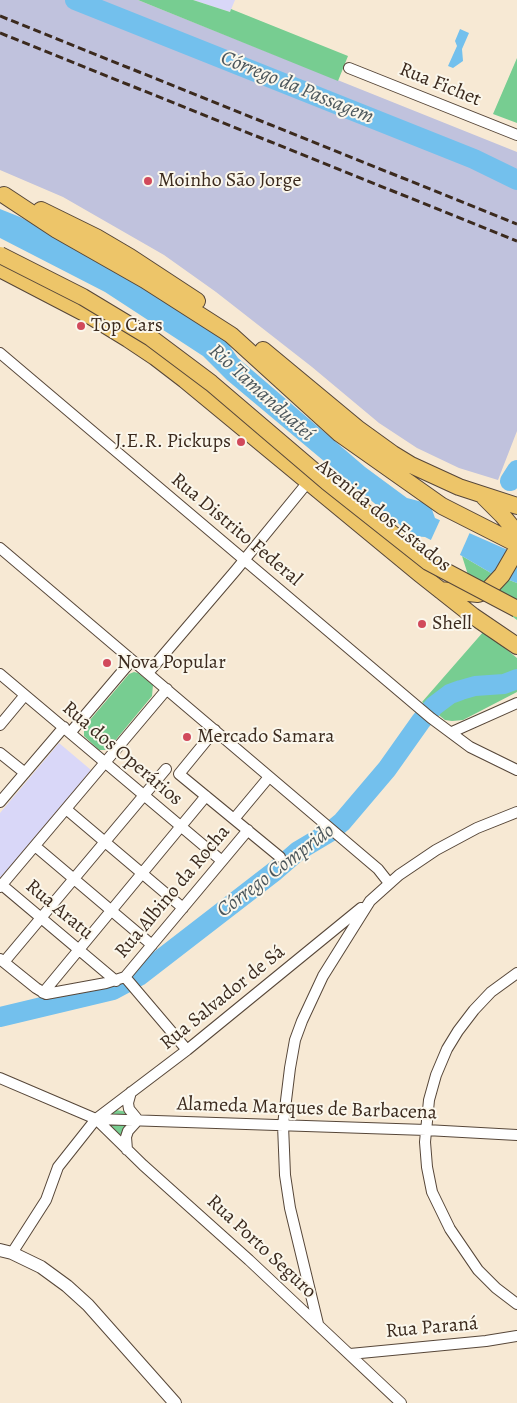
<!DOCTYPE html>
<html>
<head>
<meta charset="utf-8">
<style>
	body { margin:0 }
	canvas { display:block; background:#f7e9d4 }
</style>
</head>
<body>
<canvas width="517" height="1403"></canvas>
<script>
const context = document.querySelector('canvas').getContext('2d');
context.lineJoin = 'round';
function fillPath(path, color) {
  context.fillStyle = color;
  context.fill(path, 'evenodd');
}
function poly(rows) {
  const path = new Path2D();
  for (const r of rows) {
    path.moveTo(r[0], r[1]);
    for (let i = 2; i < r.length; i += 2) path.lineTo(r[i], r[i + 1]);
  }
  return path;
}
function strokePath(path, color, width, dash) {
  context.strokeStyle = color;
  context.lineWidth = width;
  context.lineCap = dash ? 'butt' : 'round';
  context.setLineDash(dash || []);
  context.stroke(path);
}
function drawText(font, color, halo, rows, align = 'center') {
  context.font = font + ' Alegreya,serif';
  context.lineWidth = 4;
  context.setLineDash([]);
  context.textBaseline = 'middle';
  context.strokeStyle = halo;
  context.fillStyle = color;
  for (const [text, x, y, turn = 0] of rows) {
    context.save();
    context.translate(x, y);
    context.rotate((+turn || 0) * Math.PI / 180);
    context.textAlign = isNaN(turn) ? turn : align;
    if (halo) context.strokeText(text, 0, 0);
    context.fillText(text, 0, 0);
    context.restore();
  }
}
fillPath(poly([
	[193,0,235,0,230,12],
	[59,743,91,770,0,878,0,813]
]), '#d9d7f8');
fillPath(poly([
	[0,0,138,0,517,152,517,431,498,480,459,468,417,448,379,423,312,367,216,292,164,255,63,197,0,170]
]), '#c0c2dd');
fillPath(poly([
	[138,0,193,0,230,12,231,9,348,56,338,81],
	[517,58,517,123,493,114],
	[462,556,491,573,517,583,517,620,498,606,469,578],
	[484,631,517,658,517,692,463,720,452,721,445,720,422,702],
	[134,672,138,673,153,685,152,696,109,748,105,750,99,750,84,736,84,727,129,674],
	[115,1110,123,1111,128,1115,126,1132,121,1134,115,1134,108,1127,109,1112]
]), '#77cd91');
fillPath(poly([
	[460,29,469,33,462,49,463,61,453,68,448,66,457,46,455,41],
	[0,209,20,217,121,270,219,335,229,345,238,358,365,467,407,498,430,504,435,518,517,554,517,583,491,573,462,556,425,537,411,536,398,523,227,380,203,356,105,292,0,238]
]), '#73c0ed');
fillPath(poly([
	[441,518,470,532,459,557,430,542]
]), '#f7e9d4');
strokePath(poly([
	[75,0,474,159,517,180],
	[510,481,517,470],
	[0,1017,113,990,139,976,275,871,298,851,330,832,342,822,387,769,421,721,434,706,450,694,461,690,475,686,504,684,517,679]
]), '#73c0ed', 20);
const minor = poly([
	[349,68,517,135],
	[0,353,431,718,470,747,517,770],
	[0,548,378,869,389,883],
	[148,673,236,570,308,482],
	[0,674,222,861],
	[0,725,25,695],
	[215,730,179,774,280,857],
	[452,732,517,703],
	[70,733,132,660],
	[0,753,25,773],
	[0,802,64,727],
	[66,809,183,908],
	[234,819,269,777],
	[35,846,152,945],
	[2,885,116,981],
	[0,887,167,689],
	[0,959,36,988,46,994,106,983,125,977,248,830],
	[4,962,166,769],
	[517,973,491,992,474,1010,458,1031,447,1049,436,1075,429,1100,425,1142,427,1167,432,1192,450,1229,478,1270,496,1288,517,1304],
	[125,977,187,1050],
	[43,993,206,796],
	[0,1078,96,1119,143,1165,249,1260,401,1403],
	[96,1119,426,1130,517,1135],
	[127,1150,126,1137,128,1131,138,1120,129,1109,128,1103,131,1092],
	[12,1253,46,1200,58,1167,96,1119,187,1050,361,908],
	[318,1324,290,1208,285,1175,283,1125,290,1068,295,1040,302,1021,323,976,370,901,399,875,436,850,477,828,517,812],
	[350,1354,486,1341,517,1336]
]);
const tertiary = poly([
	[0,1250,12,1253,41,1267,67,1286,88,1305,175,1403]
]);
const trunk = poly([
	[4,195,57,230,145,280,231,335,340,434,442,506,517,544],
	[41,210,96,237,130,257,197,301],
	[0,269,92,317,128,339,155,357,185,380,420,574,473,616,517,646],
	[263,350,357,428,393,454,411,465,459,487,517,506],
	[484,497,502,515,512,527,517,543],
	[440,590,478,594,487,591,502,575,517,549]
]);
strokePath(minor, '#574739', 12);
strokePath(tertiary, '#574739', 14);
strokePath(trunk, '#574739', 18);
strokePath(minor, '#fff', 10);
strokePath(tertiary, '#fff', 12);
strokePath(trunk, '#edc569', 16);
strokePath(poly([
	[0,16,517,224],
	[0,33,517,241]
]), '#3b2a1e', 3, [8, 4]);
const trunkBridge = poly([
	[0,255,83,297,151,338,211,383,327,482,428,562,517,609]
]);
strokePath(trunkBridge, '#574739', 18, []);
strokePath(trunkBridge, '#edc569', 16);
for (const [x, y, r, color] of [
	[148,181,5,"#d1495b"],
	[81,326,5,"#d1495b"],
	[241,442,5,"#d1495b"],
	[422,624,5,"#d1495b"],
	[107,663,5,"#d1495b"],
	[187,737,5,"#d1495b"]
]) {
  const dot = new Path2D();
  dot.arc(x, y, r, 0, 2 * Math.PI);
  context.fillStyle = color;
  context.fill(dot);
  strokePath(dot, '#fbf7ec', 2);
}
drawText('20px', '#3b2a1e', '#fbf7ec', [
	["Rua Fichet",440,85,22],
	["Avenida dos Estados",383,516,39],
	["Rua Distrito Federal",236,530,40],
	["Rua dos Operários",122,754,40],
	["Rua Albino da Rocha",173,892,-50],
	["Rua Aratu",59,910,40],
	["Rua Salvador de Sá",223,998,-39],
	["Alameda Marques de Barbacena",307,1109,2],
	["Rua Porto Seguro",261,1247,43],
	["Rua Paraná",432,1328,-5]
]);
drawText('20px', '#3b2a1e', '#fbf7ec', [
	["Moinho São Jorge",158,181],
	["Top Cars",91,326],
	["J.E.R. Pickups",231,442,"right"],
	["Shell",432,624],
	["Nova Popular",117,663],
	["Mercado Samara",197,737]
], 'left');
drawText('italic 21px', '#4c575c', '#fbf7ec', [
	["Córrego da Passagem",297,88,22],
	["Rio Tamanduateí",261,393,42],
	["Córrego Comprido",276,871,-37]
]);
</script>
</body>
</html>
